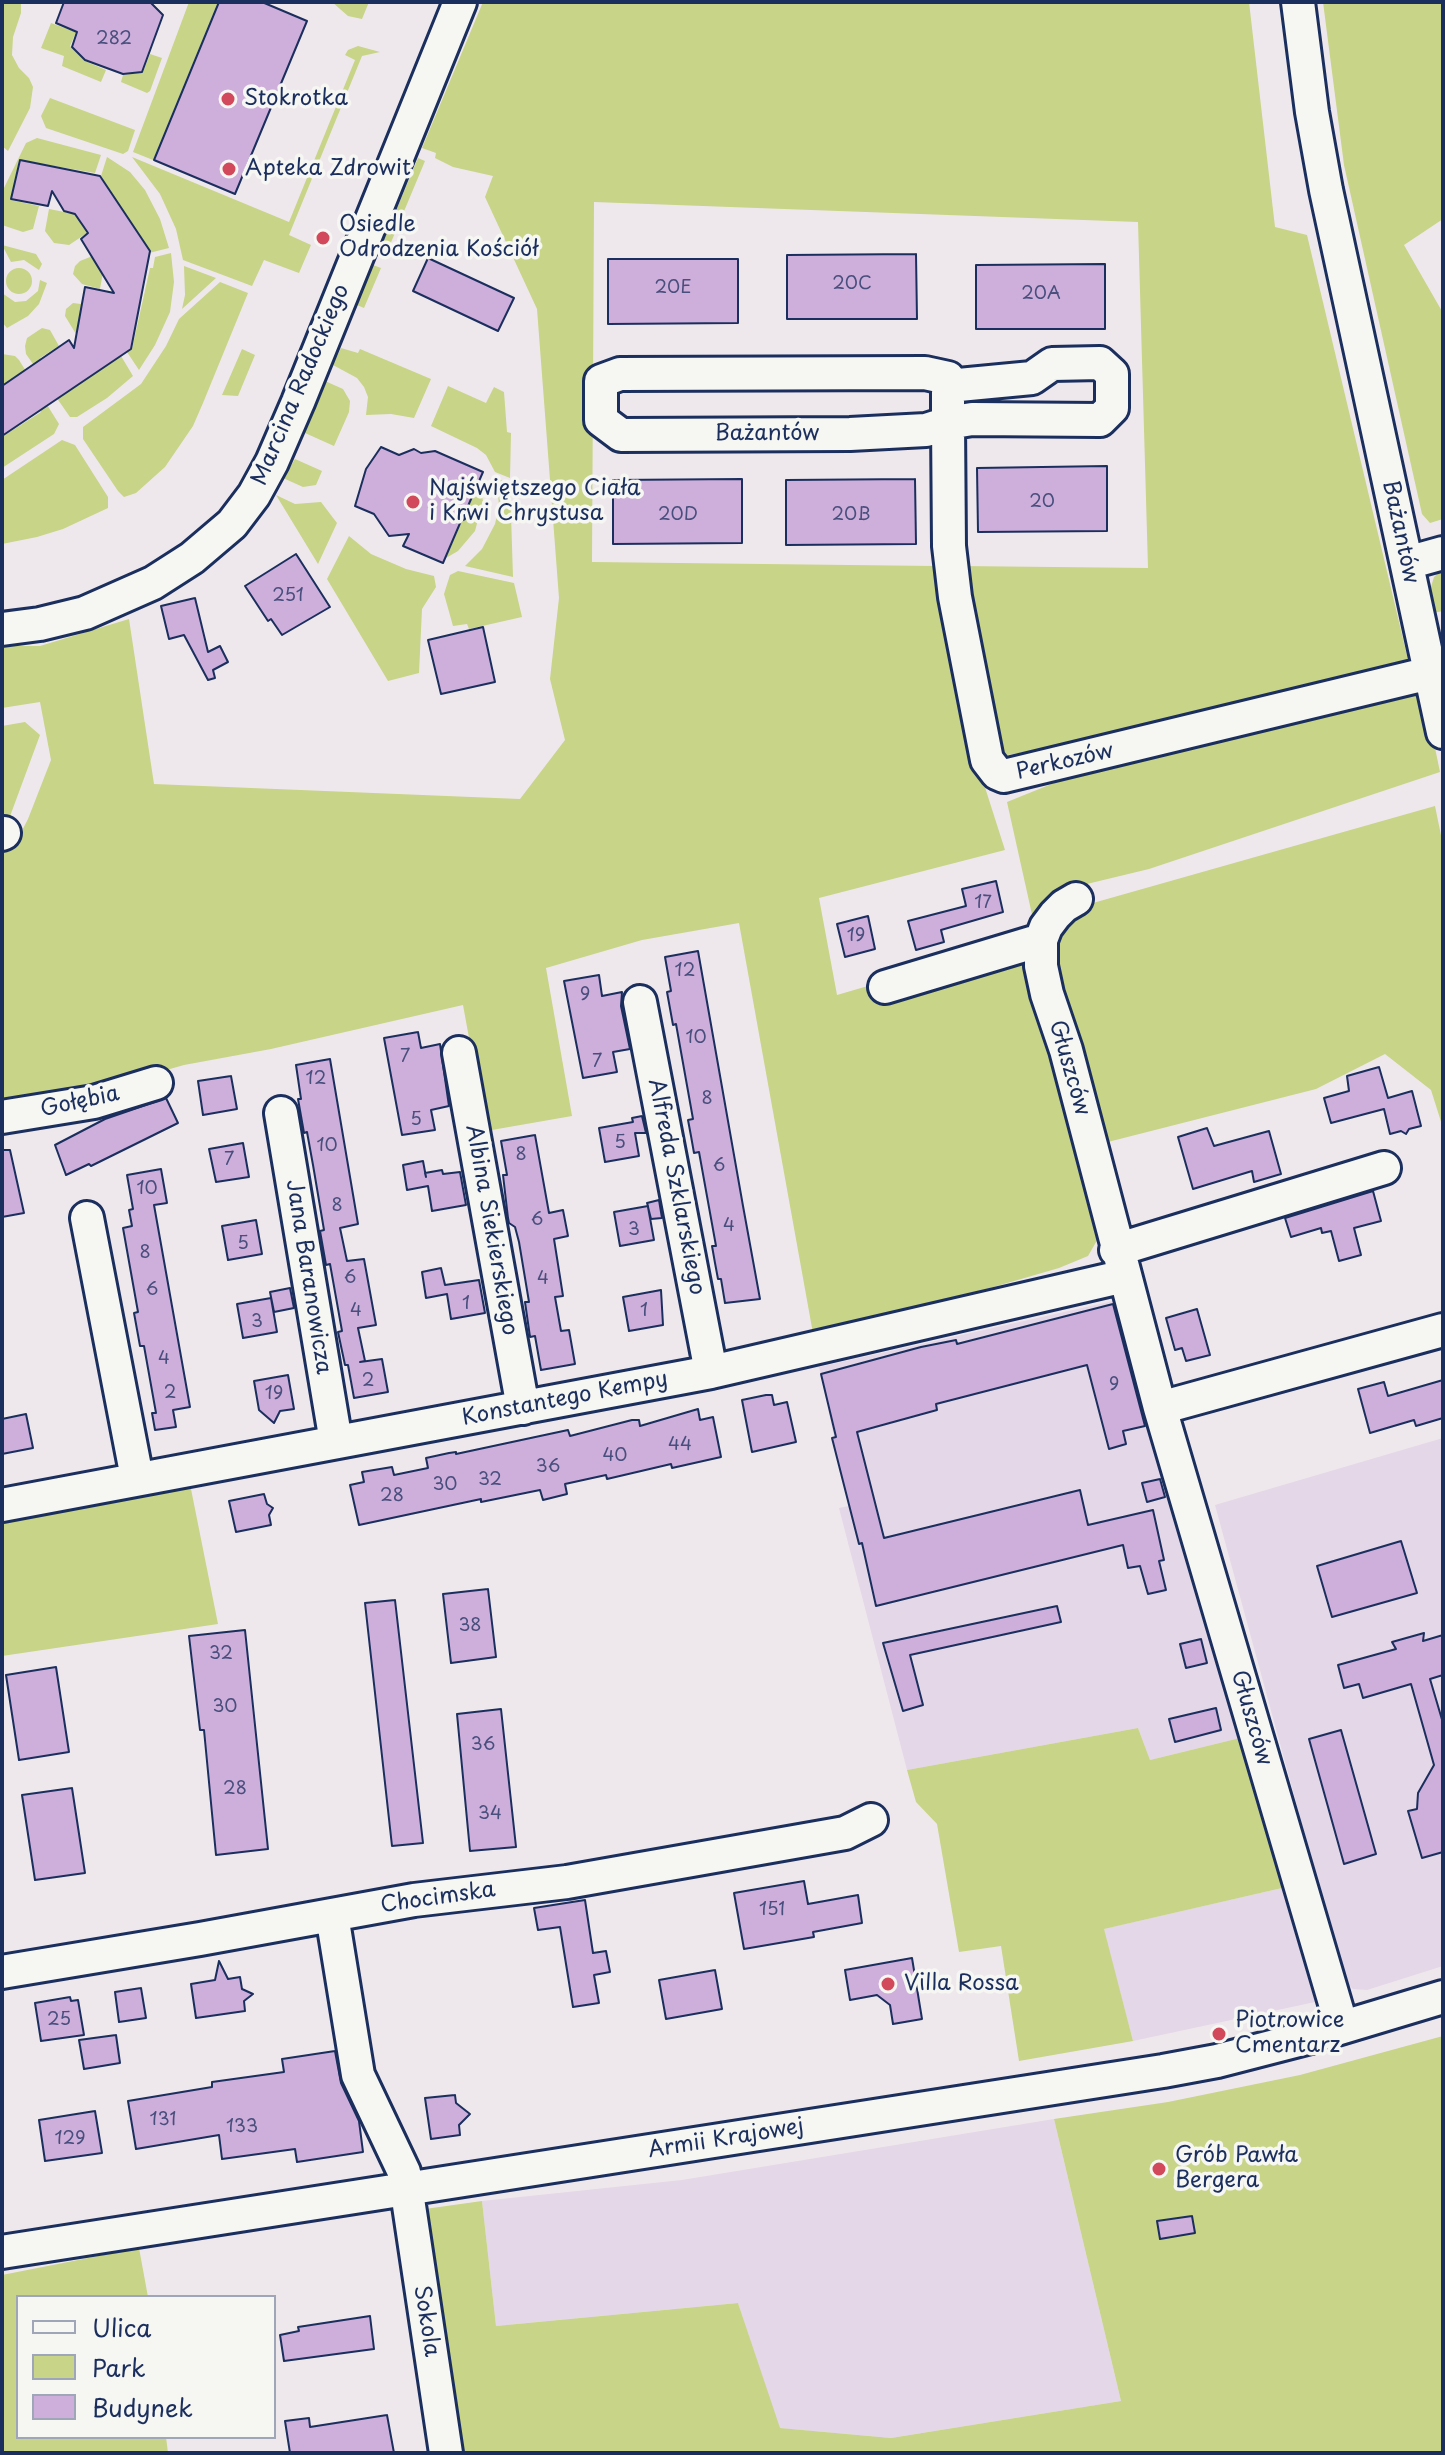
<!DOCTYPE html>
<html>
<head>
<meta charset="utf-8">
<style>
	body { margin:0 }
	#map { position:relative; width:1445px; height:2455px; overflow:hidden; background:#eee8ed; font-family:"Playpen Sans",sans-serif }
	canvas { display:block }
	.frame { position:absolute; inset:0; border:4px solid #1b2f5e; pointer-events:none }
	.legend { position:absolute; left:16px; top:2295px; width:260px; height:144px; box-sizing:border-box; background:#f6f6f2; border:2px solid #9ea6b7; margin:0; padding:10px 14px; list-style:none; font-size:24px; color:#1b2f5e }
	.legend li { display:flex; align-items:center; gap:16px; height:40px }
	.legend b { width:40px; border:2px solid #9ea6b7 }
</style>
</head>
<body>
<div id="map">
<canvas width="1445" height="2455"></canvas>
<div class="frame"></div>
<ul class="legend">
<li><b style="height:10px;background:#f6f6f2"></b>Ulica</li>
<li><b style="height:22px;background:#c8d487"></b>Park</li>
<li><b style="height:22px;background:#ceaeda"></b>Budynek</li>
</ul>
</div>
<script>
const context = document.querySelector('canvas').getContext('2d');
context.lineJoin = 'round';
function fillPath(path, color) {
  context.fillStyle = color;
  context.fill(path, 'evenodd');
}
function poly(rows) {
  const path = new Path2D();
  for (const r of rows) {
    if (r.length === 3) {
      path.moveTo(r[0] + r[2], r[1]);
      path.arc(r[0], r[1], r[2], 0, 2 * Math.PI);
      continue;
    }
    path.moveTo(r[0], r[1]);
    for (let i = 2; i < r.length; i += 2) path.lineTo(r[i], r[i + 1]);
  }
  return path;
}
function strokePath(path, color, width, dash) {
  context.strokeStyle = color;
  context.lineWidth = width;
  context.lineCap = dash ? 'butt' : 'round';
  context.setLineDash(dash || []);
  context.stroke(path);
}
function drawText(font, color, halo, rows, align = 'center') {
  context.font = font + ' "Playpen Sans",sans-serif';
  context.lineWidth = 7;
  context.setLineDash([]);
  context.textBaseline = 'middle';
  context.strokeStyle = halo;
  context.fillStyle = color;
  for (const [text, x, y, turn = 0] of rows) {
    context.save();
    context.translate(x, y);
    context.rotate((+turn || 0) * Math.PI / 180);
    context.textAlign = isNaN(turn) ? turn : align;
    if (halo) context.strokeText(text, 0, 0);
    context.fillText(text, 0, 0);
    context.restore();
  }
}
fillPath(poly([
	[1122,1299,1244,1737,1150,1760,1138,1728,907,1770,839,1508,849,1506,819,1367],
	[1443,1438,1443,1966,1367,1990,1353,1989,1345,1982,1215,1505],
	[1282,1888,1315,2002,1133,2041,1103,1929],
	[1054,2119,1121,2401,891,2438,779,2428,738,2303,496,2326,482,2201,682,2180]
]), '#e4d7e7');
fillPath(poly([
	[2,2,21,4,21,13,13,37,12,55,19,68,29,78,33,87,30,108,8,151,2,146],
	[189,2,218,2,153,160,133,152],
	[332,2,369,2,362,19,348,16],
	[483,2,1249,2,1275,227,1307,235,1409,664,1053,747,1002,756,959,566,1148,568,1138,222,594,202,592,562,935,566,967,731,1005,850,819,898,837,995,1029,939,1103,1230,1088,1256,1059,1268,814,1339,739,923,642,940,546,968,572,1116,486,1131,463,1005,271,1049,184,1065,100,1089,2,1104,2,852,13,848,28,819,51,760,40,702,2,708,2,646,40,646,129,619,154,784,520,799,565,740,550,679,559,598,537,309,485,197,493,176,453,167,435,158,436,153,422,148],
	[1323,2,1443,2,1443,219,1404,245,1443,313,1443,519,1430,523,1422,514,1344,165],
	[51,23,76,32,70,46,85,61,106,70,101,82,62,66,64,56,41,48],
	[358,46,380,52,362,56,289,235,311,245,299,273,264,260,252,286,183,260,176,229,160,194,132,157,289,222,355,60,345,55,348,50],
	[150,54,162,58,150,91,147,93,121,82,123,75,143,72],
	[50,98,135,130,128,151,123,154,46,128,41,116],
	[37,138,101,155,95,173,19,160,11,200,39,206,33,229,23,232,2,225,2,192,26,143],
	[107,157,130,172,145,190,160,219,169,248,149,253,101,176],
	[418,158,425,161,387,252,380,249],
	[49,209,75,214,87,233,69,245,54,243,45,231],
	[2,245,36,254,42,264,39,270,24,260,11,262],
	[100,253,105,261,100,289,82,284,73,274,75,266,80,261],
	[171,253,174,282,170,312,155,345,139,370,127,352,132,349,150,268,153,268,155,257],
	[373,265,381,268,364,308,357,305],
	[184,266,216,278,182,309,185,295],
	[19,281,13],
	[40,280,47,283,39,304,28,316,7,328,2,322,2,293,15,302,26,301,38,291],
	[220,282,248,293,203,403,193,426,165,467,136,493,124,497,118,491,83,439,83,427,141,384,166,346,179,319],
	[73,303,97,306,93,324,76,334,65,316,66,309],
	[42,328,50,330,59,346,40,358,64,394,121,356,133,376,107,398,77,417,70,417,26,354,25,346,27,338],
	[341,348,358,353,360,349,431,379,414,418,391,414,366,415,368,397,364,387,357,378,333,365],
	[242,349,255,355,238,396,222,395],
	[2,354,15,356,19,360,59,424,54,434,2,468,2,437,41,412,18,375,2,385],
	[325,381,343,389,350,401,349,412,334,446,305,433],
	[448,386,486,403,494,387,504,392,507,432,511,433,510,478,495,472,486,455,477,448,431,426],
	[62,440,75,445,108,497,108,508,63,529,37,537,2,544,2,480],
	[295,459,322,471,316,485,303,487,283,478],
	[497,478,510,484,513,577,465,566,482,549,495,524,499,507],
	[479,481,483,501,475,531,458,551,446,558,462,521,466,519,465,515],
	[276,495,295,504,321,502,337,523,318,564],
	[349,536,371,554,406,569,434,576,436,587,422,609,419,673,388,681,327,579],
	[1441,570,1443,611,1433,613,1430,590,1434,577],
	[458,571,514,583,522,617,469,629,467,624,453,626,444,594,450,575],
	[1423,690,1440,772,1149,869,1062,890,1033,919,1007,802,1096,766],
	[25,722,40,735,9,819,2,822,2,726],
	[1435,806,1443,845,1443,1128,1431,1090,1385,1054,1316,1089,1100,1144,1047,946,1057,927,1093,903],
	[189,1479,218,1624,2,1656,2,1515],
	[1138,1728,1150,1760,1244,1737,1282,1888,1104,1929,1133,2041,1019,2061,1001,1946,959,1952,937,1824,916,1802,907,1770],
	[1443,2036,1443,2453,463,2453,425,2209,482,2201,496,2326,738,2303,780,2428,891,2438,1121,2401,1054,2119,1168,2102,1300,2075],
	[139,2248,148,2297,18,2297,18,2437,166,2437,168,2453,2,2453,2,2275]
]), '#c8d487');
const building = poly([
	[64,2,150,2,163,15,142,72,123,74,85,60,72,47,77,32,56,23,64,2],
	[219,2,262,2,307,21,235,194,154,160,219,2],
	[20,160,100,176,150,251,131,349,2,436,2,386,69,340,74,348,85,287,114,293,81,239,88,233,75,214,64,211,52,191,48,206,11,199,20,160],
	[916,254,917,319,787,319,787,255,916,254],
	[428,258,514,298,498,331,413,291,428,258],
	[608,259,738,259,738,323,608,324,608,259],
	[1105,264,1105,329,976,329,976,265,1105,264],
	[381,447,399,455,414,449,421,453,435,451,483,472,464,515,465,519,461,521,443,563,403,546,409,534,389,536,374,514,355,506,366,469,381,447],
	[1107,466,1107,531,978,532,977,468,1107,466],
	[742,479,742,543,613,544,613,480,742,479],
	[915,479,916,544,786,545,786,480,915,479],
	[296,554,330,607,282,635,271,619,268,621,245,586,296,554],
	[195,598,208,652,220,646,228,662,213,670,215,678,208,680,184,635,169,639,161,606,195,598],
	[483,627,495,682,441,694,428,640,483,627],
	[996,881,1003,912,941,930,944,942,916,950,908,921,966,906,962,889,996,881],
	[868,916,875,949,845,957,837,924,868,916],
	[698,951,743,1206,760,1299,725,1303,721,1279,718,1279,715,1263,712,1246,716,1246,699,1152,694,1153,691,1136,688,1120,693,1119,676,1024,673,1025,667,992,671,991,665,957,698,951],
	[599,975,602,996,622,992,621,1006,630,1049,613,1052,617,1072,583,1078,564,981,599,975],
	[418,1032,421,1048,440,1044,449,1106,431,1110,435,1130,402,1135,384,1038,418,1032],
	[330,1059,358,1224,340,1228,347,1261,364,1259,376,1325,358,1328,365,1361,360,1362,382,1359,388,1392,354,1398,348,1365,345,1365,338,1332,342,1331,330,1264,326,1265,320,1231,324,1230,313,1165,307,1132,304,1133,298,1099,301,1099,296,1065,330,1059],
	[1379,1067,1388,1098,1412,1091,1421,1126,1409,1129,1406,1134,1401,1131,1390,1134,1384,1109,1331,1123,1324,1098,1349,1091,1347,1076,1379,1067],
	[231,1076,237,1109,203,1115,198,1081,231,1076],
	[166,1098,178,1123,91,1166,89,1164,66,1175,55,1145,105,1119,166,1098],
	[642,1116,646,1133,635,1133,639,1156,605,1162,599,1128,633,1122,632,1118,642,1116],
	[1207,1128,1214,1146,1269,1131,1281,1174,1254,1182,1252,1171,1193,1189,1178,1137,1207,1128],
	[535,1135,549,1213,563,1210,568,1236,554,1239,563,1296,555,1297,561,1331,569,1330,575,1364,541,1370,535,1336,530,1337,525,1302,529,1302,519,1242,515,1227,509,1223,508,1218,503,1175,507,1175,501,1141,535,1135],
	[243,1143,249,1177,216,1182,209,1149,243,1143],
	[2,1150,10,1150,24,1213,2,1217,2,1150],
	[423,1161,426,1177,425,1173,442,1170,443,1174,460,1172,466,1205,432,1211,428,1186,407,1190,403,1165,423,1161],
	[161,1169,167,1203,154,1205,190,1407,173,1410,176,1427,155,1430,152,1413,156,1413,144,1346,140,1346,134,1313,138,1312,123,1228,132,1226,129,1210,133,1209,127,1175,161,1169],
	[1373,1191,1381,1221,1354,1228,1361,1255,1339,1261,1331,1231,1322,1233,1321,1228,1291,1237,1285,1218,1373,1191],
	[659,1200,662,1218,651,1219,648,1207,654,1240,620,1246,614,1212,648,1206,647,1203,659,1200],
	[256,1220,262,1254,228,1260,222,1226,256,1220],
	[441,1268,445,1285,479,1280,485,1313,451,1319,447,1294,426,1298,422,1272,441,1268],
	[290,1288,294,1308,274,1312,270,1292,290,1288],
	[661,1290,663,1325,629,1331,623,1297,661,1290],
	[271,1298,277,1332,243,1338,237,1304,271,1298],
	[1113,1304,1145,1426,1123,1431,1126,1444,1109,1449,1087,1365,936,1404,937,1410,857,1432,884,1538,1080,1490,1088,1525,1153,1510,1164,1560,1159,1561,1166,1590,1148,1594,1140,1566,1128,1568,1123,1545,876,1606,862,1543,859,1544,832,1438,836,1437,821,1374,921,1347,956,1340,957,1344,1113,1304],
	[1197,1309,1210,1355,1186,1361,1182,1348,1175,1350,1166,1318,1197,1309],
	[288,1375,294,1409,280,1411,274,1423,259,1410,254,1381,288,1375],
	[1443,1380,1443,1418,1416,1426,1414,1420,1370,1433,1358,1389,1384,1382,1388,1396,1443,1380],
	[766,1395,772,1395,774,1405,787,1402,796,1442,752,1452,742,1400,766,1395],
	[698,1409,700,1420,713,1417,721,1457,672,1468,671,1464,607,1479,606,1475,565,1484,567,1494,543,1500,540,1490,481,1502,481,1499,359,1525,350,1485,364,1482,362,1472,392,1467,394,1475,428,1468,426,1458,449,1453,456,1452,456,1454,568,1430,570,1436,632,1420,639,1420,640,1426,698,1409],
	[26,1414,33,1448,2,1454,2,1419,26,1414],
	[1160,1479,1165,1497,1147,1502,1142,1483,1160,1479],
	[264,1494,267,1504,273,1508,269,1515,271,1525,236,1532,229,1501,264,1494],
	[1401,1541,1417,1593,1332,1617,1317,1566,1401,1541],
	[488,1589,496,1657,451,1663,443,1594,488,1589],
	[395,1600,423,1843,392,1846,365,1603,395,1600],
	[1057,1606,1061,1622,910,1655,923,1705,903,1711,883,1643,1057,1606],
	[245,1630,268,1849,216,1855,204,1730,200,1730,189,1636,245,1630],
	[1424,1633,1423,1641,1443,1635,1443,1675,1430,1679,1443,1723,1443,1852,1422,1858,1408,1811,1417,1809,1418,1793,1434,1765,1411,1684,1363,1698,1359,1684,1344,1688,1338,1665,1396,1649,1392,1642,1424,1633],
	[1201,1639,1207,1663,1186,1668,1180,1644,1201,1639],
	[56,1667,69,1752,19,1760,6,1675,56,1667],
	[1216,1708,1221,1730,1175,1742,1169,1719,1216,1708],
	[501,1709,516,1847,470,1851,457,1714,501,1709],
	[1341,1730,1376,1854,1344,1864,1309,1739,1341,1730],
	[72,1788,85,1873,35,1880,22,1795,72,1788],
	[804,1881,808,1904,858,1895,862,1923,813,1932,814,1937,744,1949,734,1893,804,1881],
	[585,1900,593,1953,606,1951,610,1972,594,1975,599,2003,573,2007,560,1927,538,1930,534,1908,585,1900],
	[912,1958,922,2019,893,2024,890,2005,877,1995,850,2000,845,1970,912,1958],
	[219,1961,228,1979,240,1977,242,1989,253,1994,244,2001,245,2011,196,2018,191,1984,215,1980,219,1961],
	[715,1970,722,2009,666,2019,659,1980,715,1970],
	[141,1988,146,2018,119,2022,115,1992,141,1988],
	[70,1997,71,2001,78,2000,84,2035,41,2041,35,2003,70,1997],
	[116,2035,120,2063,84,2069,79,2040,116,2035],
	[335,2051,341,2083,359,2121,363,2152,297,2162,295,2149,222,2159,219,2135,136,2149,128,2101,212,2087,212,2082,284,2072,282,2059,335,2051],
	[455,2095,456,2103,470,2114,459,2125,460,2135,431,2139,425,2098,455,2095],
	[95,2111,102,2153,45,2161,39,2120,95,2111],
	[1192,2216,1195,2233,1160,2239,1157,2221,1192,2216],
	[370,2316,374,2349,284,2361,280,2335,299,2331,298,2327,370,2316],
	[387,2415,394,2453,290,2453,285,2421,309,2418,310,2427,387,2415]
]);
fillPath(building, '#ceaeda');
strokePath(building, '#1b2f5e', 2);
const minor = poly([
	[1298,2,1312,112,1326,190,1443,732],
	[948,386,1032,378,1052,364,1100,363,1112,374,1112,408,1100,420,972,419,948,423,926,430,850,434,621,435,601,420,601,381,620,374,925,373,948,378,948,423,949,546,955,597,987,760,997,773,1004,776,1430,673],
	[1407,563,1443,553],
	[2,629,40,624,85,613,153,583,192,558,232,524,254,495,272,462,298,402,460,2],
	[2,834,4,833],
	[1076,899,1064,906,1055,915,1046,927,1041,940,1041,966,1047,994,1066,1050,1160,1408,1342,2027],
	[885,987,1041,940],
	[640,1002,711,1372],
	[459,1053,523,1408],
	[281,1113,336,1442],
	[2,1117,94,1102,156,1083],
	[87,1218,137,1478],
	[1116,1250,1384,1168],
	[1160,1408,1443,1330],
	[2,1505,711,1372,1125,1276],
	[332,1915,358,2075,404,2172,446,2453],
	[2,1972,200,1939,414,1900,567,1882,845,1833,871,1820],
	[2,2252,1163,2071,1217,2061,1310,2037,1443,1997]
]);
strokePath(minor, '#1b2f5e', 38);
strokePath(minor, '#f6f6f2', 32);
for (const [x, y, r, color] of [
	[228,99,8,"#d1495b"],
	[229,169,8,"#d1495b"],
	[323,238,8,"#d1495b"],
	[413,502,8,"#d1495b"],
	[888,1984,8,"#d1495b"],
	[1219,2034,8,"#d1495b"],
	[1159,2169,8,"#d1495b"]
]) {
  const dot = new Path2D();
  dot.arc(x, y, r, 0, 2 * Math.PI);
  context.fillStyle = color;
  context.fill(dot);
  strokePath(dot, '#f6f6f2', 3);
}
drawText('18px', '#484f7d', null, [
	["282",114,39],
	["20C",852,284],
	["20E",673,288],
	["20A",1041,294],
	["20",1042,502],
	["20D",678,515],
	["20B",851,515],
	["251",288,596],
	["17",983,903],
	["19",856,936],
	["12",685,971],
	["9",585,995],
	["10",696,1038],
	["7",405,1057],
	["7",597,1062],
	["12",316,1079],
	["8",707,1099],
	["5",416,1120],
	["5",620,1143],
	["10",327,1146],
	["8",521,1155],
	["7",229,1160],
	["6",719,1166],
	["10",147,1189],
	["8",337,1206],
	["6",537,1220],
	["4",729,1226],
	["3",634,1230],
	["5",243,1244],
	["8",145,1253],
	["6",350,1278],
	["4",543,1279],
	["6",152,1290],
	["1",466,1304],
	["4",356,1311],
	["1",644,1311],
	["3",257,1322],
	["4",164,1359],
	["2",368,1381],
	["9",1114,1385],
	["2",170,1393],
	["19",274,1394],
	["44",680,1445],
	["40",615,1456],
	["36",548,1467],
	["32",490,1480],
	["30",445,1485],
	["28",392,1496],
	["38",470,1626],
	["32",221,1654],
	["30",225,1707],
	["36",483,1745],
	["28",235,1789],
	["34",490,1814],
	["151",772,1910],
	["25",59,2020],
	["131",163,2120],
	["133",242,2127],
	["129",70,2139]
]);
drawText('22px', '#1b2f5e', '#f6f6f2', [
	["Stokrotka",244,99],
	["Apteka Zdrowit",245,169],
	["Osiedle",339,225],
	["Odrodzenia Kościół",339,250],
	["Najświętszego Ciała",429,489],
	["i Krwi Chrystusa",429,514],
	["Villa Rossa",904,1984],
	["Piotrowice",1235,2021],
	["Cmentarz",1235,2046],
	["Grób Pawła",1175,2156],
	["Bergera",1175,2181]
], 'left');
drawText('22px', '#1b2f5e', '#f6f6f2', [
	["Marcina Radockiego",301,385,-67],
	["Bażantów",767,434],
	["Bażantów",1400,532,78],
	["Perkozów",1065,762,-13],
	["Głuszców",1069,1068,74],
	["Gołębia",80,1102,-12],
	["Alfreda Szklarskiego",676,1187,79],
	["Albina Siekierskiego",491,1230,80],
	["Jana Baranowicza",308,1277,81],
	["Konstantego Kempy",565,1399,-11],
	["Głuszców",1251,1718,74],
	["Chocimska",438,1898,-8],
	["Armii Krajowej",726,2139,-9],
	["Sokola",426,2321,81]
]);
</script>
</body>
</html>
